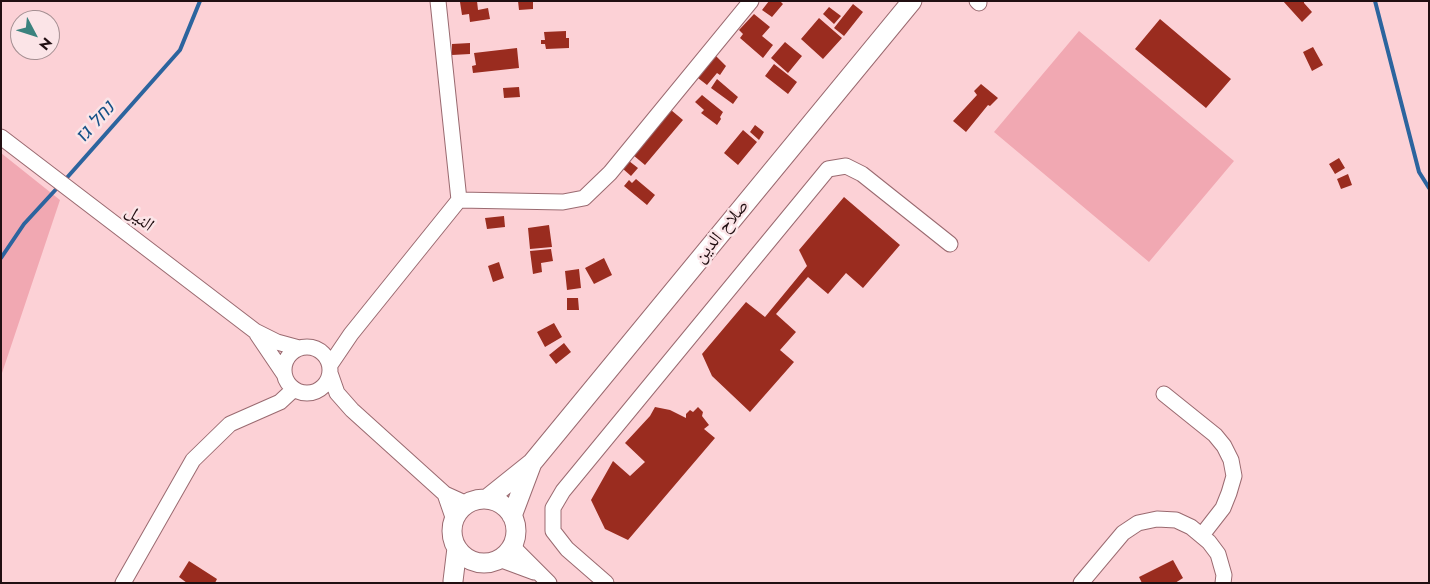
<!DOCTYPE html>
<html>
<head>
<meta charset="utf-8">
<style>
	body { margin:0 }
	#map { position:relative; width:1430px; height:584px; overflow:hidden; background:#fcd1d6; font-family:Jost,sans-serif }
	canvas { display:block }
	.frame { position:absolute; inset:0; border:2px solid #210f12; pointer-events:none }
	.north { position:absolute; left:10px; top:10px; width:50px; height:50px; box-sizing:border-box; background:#fbe4e7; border:1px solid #a48f92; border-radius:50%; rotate:130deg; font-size:14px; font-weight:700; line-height:20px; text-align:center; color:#210f12 }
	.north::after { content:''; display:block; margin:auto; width:18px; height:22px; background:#3b827e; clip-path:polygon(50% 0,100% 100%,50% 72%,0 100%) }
</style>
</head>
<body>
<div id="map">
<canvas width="1430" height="584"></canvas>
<div class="frame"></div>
<div class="north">N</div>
</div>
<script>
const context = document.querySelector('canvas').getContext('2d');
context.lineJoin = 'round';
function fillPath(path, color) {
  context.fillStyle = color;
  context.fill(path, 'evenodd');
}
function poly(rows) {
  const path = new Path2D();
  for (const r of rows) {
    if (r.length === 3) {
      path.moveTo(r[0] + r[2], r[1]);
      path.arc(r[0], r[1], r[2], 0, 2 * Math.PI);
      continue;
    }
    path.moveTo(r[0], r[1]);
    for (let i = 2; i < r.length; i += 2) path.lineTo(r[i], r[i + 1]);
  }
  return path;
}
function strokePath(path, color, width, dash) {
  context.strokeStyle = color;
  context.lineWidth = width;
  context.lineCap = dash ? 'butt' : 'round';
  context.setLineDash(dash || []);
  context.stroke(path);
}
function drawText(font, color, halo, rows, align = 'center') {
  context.font = font + ' Jost,"Noto Naskh Arabic",Heebo,sans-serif';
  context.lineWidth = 5;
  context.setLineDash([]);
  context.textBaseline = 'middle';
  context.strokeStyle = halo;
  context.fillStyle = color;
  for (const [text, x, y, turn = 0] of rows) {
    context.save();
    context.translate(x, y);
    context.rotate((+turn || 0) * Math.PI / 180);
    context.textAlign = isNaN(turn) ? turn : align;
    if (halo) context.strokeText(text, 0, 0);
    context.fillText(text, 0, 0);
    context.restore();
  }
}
fillPath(poly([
	[1079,31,1234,161,1149,262,994,132],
	[1,153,60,200,1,376]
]), '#f1a8b2');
strokePath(poly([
	[1375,1,1419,172,1429,188],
	[64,181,180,50,200,1],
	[1,258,24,224,59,186]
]), '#2c649e', 4);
fillPath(poly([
	[477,1,478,10,488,8,490,19,470,22,469,14,462,15,460,2],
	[518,1,533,1,533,9,519,10],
	[769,1,780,1,783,4,772,17,762,10],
	[1283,1,1304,1,1304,3,1312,12,1302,22],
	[853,4,863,12,844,36,834,28],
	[829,7,841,16,834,24,823,14],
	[754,14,770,27,762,36,773,45,763,58,740,38,743,34,739,30],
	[819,18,842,38,823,59,801,39],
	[1160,19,1231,79,1206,108,1135,49],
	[566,31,566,38,569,38,569,48,546,49,545,44,541,44,541,40,545,40,544,32],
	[785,42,802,56,788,73,771,58],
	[470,43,470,54,452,55,452,44],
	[1313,47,1323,65,1312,71,1303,52],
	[517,48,519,68,473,73,472,66,476,65,474,53],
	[716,56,726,66,720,75,717,73,707,85,698,78],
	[774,64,797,82,788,94,765,76],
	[717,79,738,97,733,104,711,88],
	[981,84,998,98,990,106,988,105,966,132,953,121,977,95,974,91],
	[519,87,520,97,504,98,503,88],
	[702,95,723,112,720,117,721,119,717,125,701,113,704,110,695,102],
	[671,110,683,120,645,165,633,155],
	[755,125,764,132,759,140,750,132],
	[743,130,757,142,738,165,724,153],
	[1339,158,1345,168,1335,174,1329,164],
	[629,161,638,168,631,176,622,168],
	[1348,174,1352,185,1341,189,1337,179],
	[636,179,655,195,647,205,624,186,629,180,632,183],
	[844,197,900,245,863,288,846,273,828,294,808,277,776,314,796,332,780,350,794,362,750,412,712,376,702,354,746,302,765,317,807,266,799,250],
	[504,216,505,227,487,229,485,218],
	[549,225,552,247,530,249,528,228],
	[551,249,553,261,541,263,542,272,533,274,530,251],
	[604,258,612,275,594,284,585,268],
	[499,262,504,278,493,282,488,266],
	[579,269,581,288,567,290,565,271],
	[567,298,578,298,579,310,567,310],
	[554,323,562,337,545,347,537,332],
	[564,343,571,352,556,364,549,355],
	[655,407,670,410,686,418,686,414,690,410,693,412,698,407,703,412,702,416,709,425,704,429,715,438,628,540,605,529,591,500,613,461,630,476,645,462,625,443,650,416],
	[1173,560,1183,578,1175,583,1142,583,1139,577],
	[189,561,217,579,215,583,187,583,179,577]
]), '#9a2c1f');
const minor = poly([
	[977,1,979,3],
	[1,137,255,331,277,342,299,348],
	[459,200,563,202,584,198,610,173,751,1],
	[257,334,284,374],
	[307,370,23],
	[330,365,351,334,459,200,438,1],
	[330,373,337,393,352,410,445,494,467,504],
	[1164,394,1215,435,1224,446,1231,460,1234,476,1229,493,1223,508,1202,535],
	[445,494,454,520],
	[512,546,549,583],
	[499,559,534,572],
	[123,583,193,460,230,424,280,402,294,389],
	[606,583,567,549,553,531,553,508,563,491,828,169,846,166,862,174,950,244],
	[1081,583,1123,533,1138,523,1157,519,1176,520,1191,527,1209,542,1218,554,1224,575,1223,583]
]);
const major = poly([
	[487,499,532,463,912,1],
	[484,531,32],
	[512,516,532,463],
	[453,581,457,548]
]);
strokePath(minor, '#9a6a70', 17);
strokePath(major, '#9a6a70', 21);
strokePath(minor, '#fff', 15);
strokePath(major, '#fff', 19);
drawText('18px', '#210f12', '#fbe4e7', [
	["النيل",139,219,37],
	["صلاح الدين",722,232,-51]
]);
drawText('italic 19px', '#155187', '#fbe4e7', [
	["נחל גז",96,123,-48]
]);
</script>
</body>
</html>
